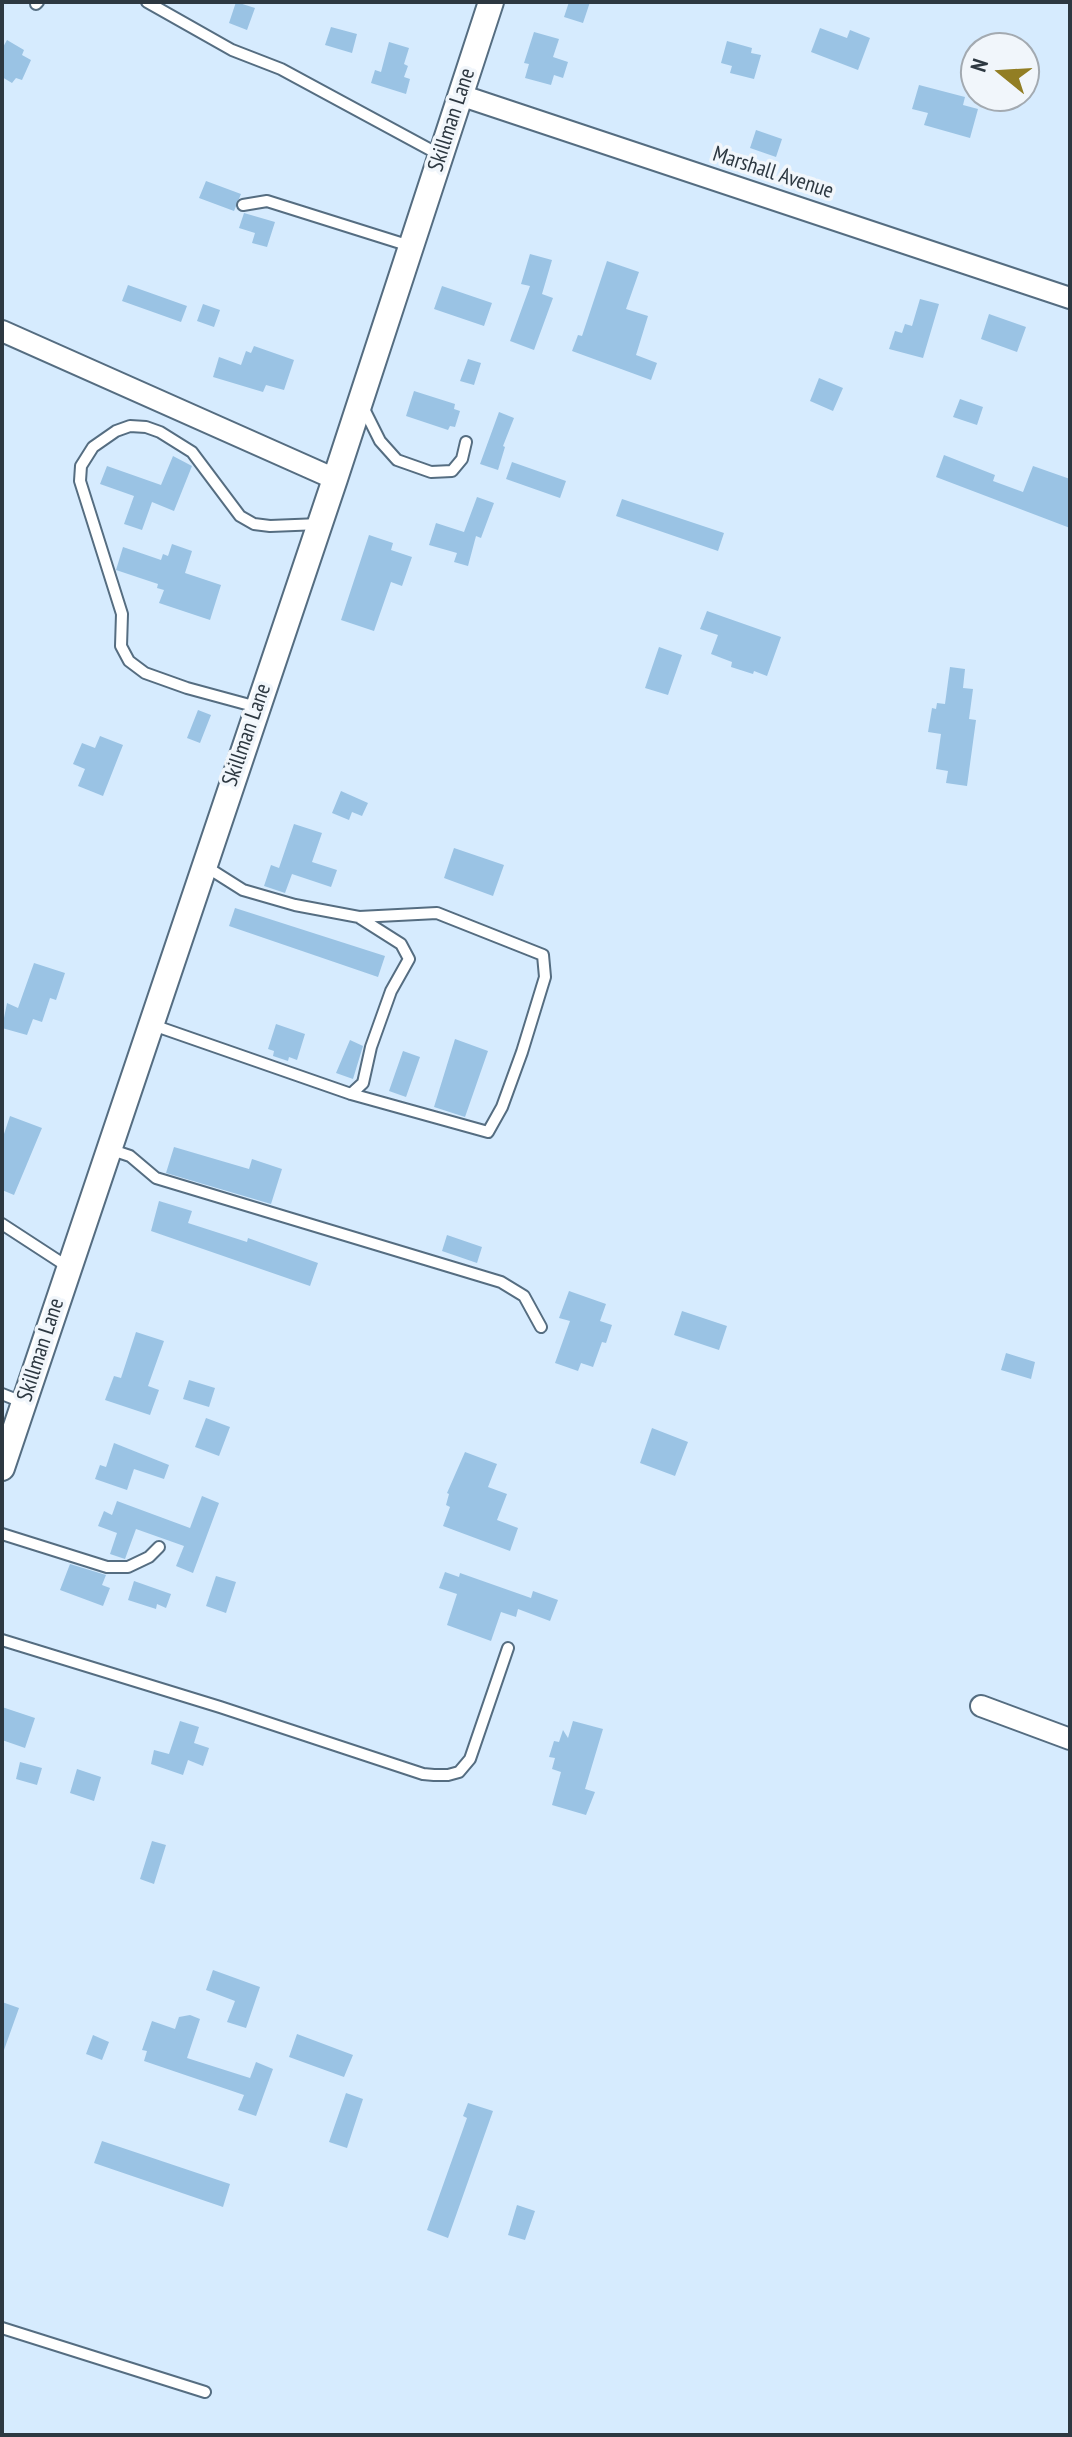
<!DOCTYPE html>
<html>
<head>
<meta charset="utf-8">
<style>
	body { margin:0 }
	#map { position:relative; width:1072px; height:2437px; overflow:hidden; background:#d6ebfe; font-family:"PT Sans Narrow",sans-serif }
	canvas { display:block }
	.frame { position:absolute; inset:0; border:4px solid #2d3841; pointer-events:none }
	.north { position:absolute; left:960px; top:32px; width:80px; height:80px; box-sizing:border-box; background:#f1f6fb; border:2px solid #a3aab1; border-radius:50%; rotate:288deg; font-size:22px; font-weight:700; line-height:32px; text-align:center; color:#2d3841 }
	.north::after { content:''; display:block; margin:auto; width:28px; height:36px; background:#927e24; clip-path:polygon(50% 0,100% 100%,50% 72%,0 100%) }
</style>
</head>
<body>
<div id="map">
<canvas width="1072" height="2437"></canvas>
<div class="frame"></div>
<div class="north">N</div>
</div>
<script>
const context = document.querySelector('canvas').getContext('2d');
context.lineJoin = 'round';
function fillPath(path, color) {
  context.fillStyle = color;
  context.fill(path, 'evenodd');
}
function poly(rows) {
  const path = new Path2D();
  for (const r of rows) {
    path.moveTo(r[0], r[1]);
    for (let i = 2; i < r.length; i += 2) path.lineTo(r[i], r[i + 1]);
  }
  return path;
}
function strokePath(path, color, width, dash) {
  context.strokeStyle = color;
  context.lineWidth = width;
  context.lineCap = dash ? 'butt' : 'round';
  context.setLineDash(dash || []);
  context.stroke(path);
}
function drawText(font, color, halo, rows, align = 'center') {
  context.font = font + ' "PT Sans Narrow",sans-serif';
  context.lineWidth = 7;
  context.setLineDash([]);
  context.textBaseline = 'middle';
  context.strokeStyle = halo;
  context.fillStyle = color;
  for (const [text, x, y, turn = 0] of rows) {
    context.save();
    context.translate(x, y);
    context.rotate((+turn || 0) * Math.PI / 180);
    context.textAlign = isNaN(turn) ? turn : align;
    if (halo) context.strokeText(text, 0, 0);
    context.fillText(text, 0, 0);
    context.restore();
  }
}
fillPath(poly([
	[236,2,255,8,247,30,229,23],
	[569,2,590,2,583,23,564,17],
	[331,27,357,34,352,53,325,45],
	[820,28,847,38,850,30,870,38,858,70,811,52],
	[534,32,559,39,553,57,568,62,563,78,554,75,551,85,525,78,529,64,524,63],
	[7,40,24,50,22,55,31,60,22,80,16,78,12,83,2,77,2,49],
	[727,41,752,48,751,53,761,55,754,79,730,73,732,66,721,63],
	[389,42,409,48,404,64,408,66,404,77,410,79,406,94,371,83,375,70,381,72],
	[919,85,965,97,963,105,978,109,970,138,924,125,928,113,912,109],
	[756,130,782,139,776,157,750,148],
	[206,181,241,194,234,211,199,198],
	[244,213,275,222,267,247,252,243,255,233,239,228],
	[530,254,552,260,542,294,553,298,534,350,510,341,530,286,521,284],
	[607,261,639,272,626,309,648,316,636,355,657,363,651,380,572,351,578,335,582,336],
	[128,285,187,306,181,322,122,301],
	[442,286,492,303,484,326,434,309],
	[920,299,939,304,923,358,889,349,895,331,902,333,905,324,912,326],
	[203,304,220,310,214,327,197,321],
	[989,314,1026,327,1017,352,981,339],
	[254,346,294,360,284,390,266,385,263,392,213,377,219,357,241,365,246,351,251,353],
	[468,359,481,363,474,385,460,381],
	[819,378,843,388,833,411,810,401],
	[414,391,455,404,454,409,460,411,455,427,450,426,448,430,406,416],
	[960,399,983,407,977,425,953,417],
	[499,412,514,418,503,446,505,447,498,470,480,464],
	[944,455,995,475,993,481,1023,492,1033,466,1070,479,1070,528,936,477],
	[173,456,192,466,174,511,152,502,142,530,124,524,134,496,100,484,107,466,161,485],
	[512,462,566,481,560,498,506,479],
	[477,497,494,503,481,538,476,536,468,566,454,562,457,553,429,545,436,523,464,532],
	[622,499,724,533,718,551,616,516],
	[369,535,393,543,391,550,412,557,402,586,391,582,374,631,341,620],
	[172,544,192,551,185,573,221,585,210,620,159,603,164,590,157,588,158,584,116,570,123,547,161,560,163,554,168,556],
	[707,611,781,637,767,676,754,671,753,674,731,667,732,662,711,654,718,635,700,629],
	[659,647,682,655,668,695,645,688],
	[950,667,965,669,963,688,973,689,969,719,976,720,967,786,946,783,948,771,936,769,941,734,928,732,932,708,936,709,937,703,945,704],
	[198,710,211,715,200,743,187,738],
	[100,736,123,745,103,796,78,786,85,769,73,764,82,743,95,748],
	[341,791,368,803,362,816,352,812,349,820,332,813],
	[294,824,322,833,312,862,337,870,331,887,292,874,285,893,264,886,271,865,279,868],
	[454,848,504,865,493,896,444,878],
	[235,908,385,956,378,977,229,926],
	[34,963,65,973,56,1000,50,998,42,1022,33,1019,27,1035,2,1028,7,1003,18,1008],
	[276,1024,305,1034,297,1060,289,1057,288,1061,273,1056,274,1051,268,1049],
	[455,1039,488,1051,465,1117,434,1107],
	[350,1040,363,1046,353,1079,336,1073],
	[403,1051,420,1057,406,1097,389,1091],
	[10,1116,42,1128,14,1195,2,1190,2,1140],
	[174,1147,249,1169,252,1159,282,1169,271,1204,166,1173],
	[159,1201,192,1211,188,1223,247,1242,248,1238,318,1263,310,1286,151,1231],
	[447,1235,482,1247,477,1263,442,1251],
	[569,1291,606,1304,600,1321,612,1325,606,1343,602,1342,593,1367,581,1363,578,1371,555,1363,570,1321,559,1318],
	[682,1311,727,1326,719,1350,674,1335],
	[136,1332,164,1341,148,1386,159,1390,150,1415,105,1400,114,1376,121,1378],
	[1006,1353,1035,1362,1031,1379,1001,1370],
	[189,1380,215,1388,209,1407,183,1399],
	[206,1418,230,1427,219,1456,195,1447],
	[652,1428,688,1442,675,1476,640,1463],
	[114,1443,169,1465,164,1479,134,1469,127,1490,95,1479,100,1465,106,1467],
	[465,1452,497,1464,488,1487,507,1494,497,1520,518,1528,510,1551,443,1526,450,1507,446,1505,449,1494,447,1493],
	[202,1496,219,1503,193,1573,176,1566,184,1546,136,1529,125,1559,110,1554,117,1533,98,1526,104,1511,112,1515,117,1501,190,1528],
	[70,1564,106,1575,102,1585,110,1588,103,1606,60,1590],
	[445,1572,459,1577,460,1573,531,1598,533,1591,558,1600,550,1621,518,1609,516,1617,501,1612,491,1641,447,1625,457,1594,439,1588],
	[216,1576,236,1582,226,1613,206,1606],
	[134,1581,171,1594,166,1608,157,1604,156,1609,128,1600],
	[2,1707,35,1718,25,1748,2,1740],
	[180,1721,199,1727,194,1743,209,1748,203,1766,188,1760,183,1775,151,1764,154,1750,169,1754],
	[573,1721,603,1729,585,1789,595,1792,586,1815,552,1805,561,1772,552,1769,555,1758,549,1757,554,1741,559,1742,563,1730,568,1738],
	[20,1762,42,1768,37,1785,16,1779],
	[77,1769,101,1777,94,1801,70,1793],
	[152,1841,166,1845,154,1884,140,1879],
	[213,1970,260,1987,246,2028,227,2022,235,2001,206,1990],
	[2,2002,19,2008,4,2050,2,2050],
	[190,2015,200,2019,187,2058,250,2078,256,2062,273,2069,256,2116,238,2110,244,2095,144,2061,147,2051,142,2050,152,2021,175,2029,179,2017],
	[297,2034,353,2055,344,2077,289,2057],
	[93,2035,109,2042,102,2060,86,2054],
	[346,2093,363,2099,347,2148,329,2142],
	[468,2103,493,2111,448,2238,427,2230,467,2118,463,2116],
	[102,2141,230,2184,223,2207,94,2163],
	[517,2205,535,2211,525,2240,508,2235]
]), '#9ac3e4');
const service = poly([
	[147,2,232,50,281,69,440,155],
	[36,4,38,2],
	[243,205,267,201,410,246],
	[363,407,380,441,397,460,431,472,452,471,462,459,466,442],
	[257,707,187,688,145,673,129,661,121,646,122,614,80,481,81,466,93,447,116,431,130,426,146,427,160,432,192,452,240,516,254,524,270,526,320,524],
	[150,1024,351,1094,488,1132,502,1107,522,1052,545,977,543,955,437,913,359,917,295,905,243,890,205,866],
	[351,1094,363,1083,371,1047,391,991,409,959,401,944,360,918],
	[109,1149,130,1156,156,1178,501,1282,524,1296,541,1327],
	[2,1224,68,1267],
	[2,1394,22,1402],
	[2,1534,107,1567,128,1567,149,1557,159,1547],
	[2,1640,220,1707,423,1774,434,1775,448,1775,459,1772,470,1759,508,1648],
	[2,2328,205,2392]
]);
const minor = poly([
	[460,95,1070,298],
	[2,331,335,479],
	[981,1706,1070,1739]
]);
const tertiary = poly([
	[2,1468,335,479,491,2]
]);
strokePath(service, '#556d81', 14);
strokePath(minor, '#556d81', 24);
strokePath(tertiary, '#556d81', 28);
strokePath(service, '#fff', 10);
strokePath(minor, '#fff', 20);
strokePath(tertiary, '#fff', 24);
drawText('22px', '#2d3841', '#f1f6fb', [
	["Skillman Lane",452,120,-72],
	["Marshall Avenue",773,173,18],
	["Skillman Lane",247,735,-71],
	["Skillman Lane",41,1350,-72]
]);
</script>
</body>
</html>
